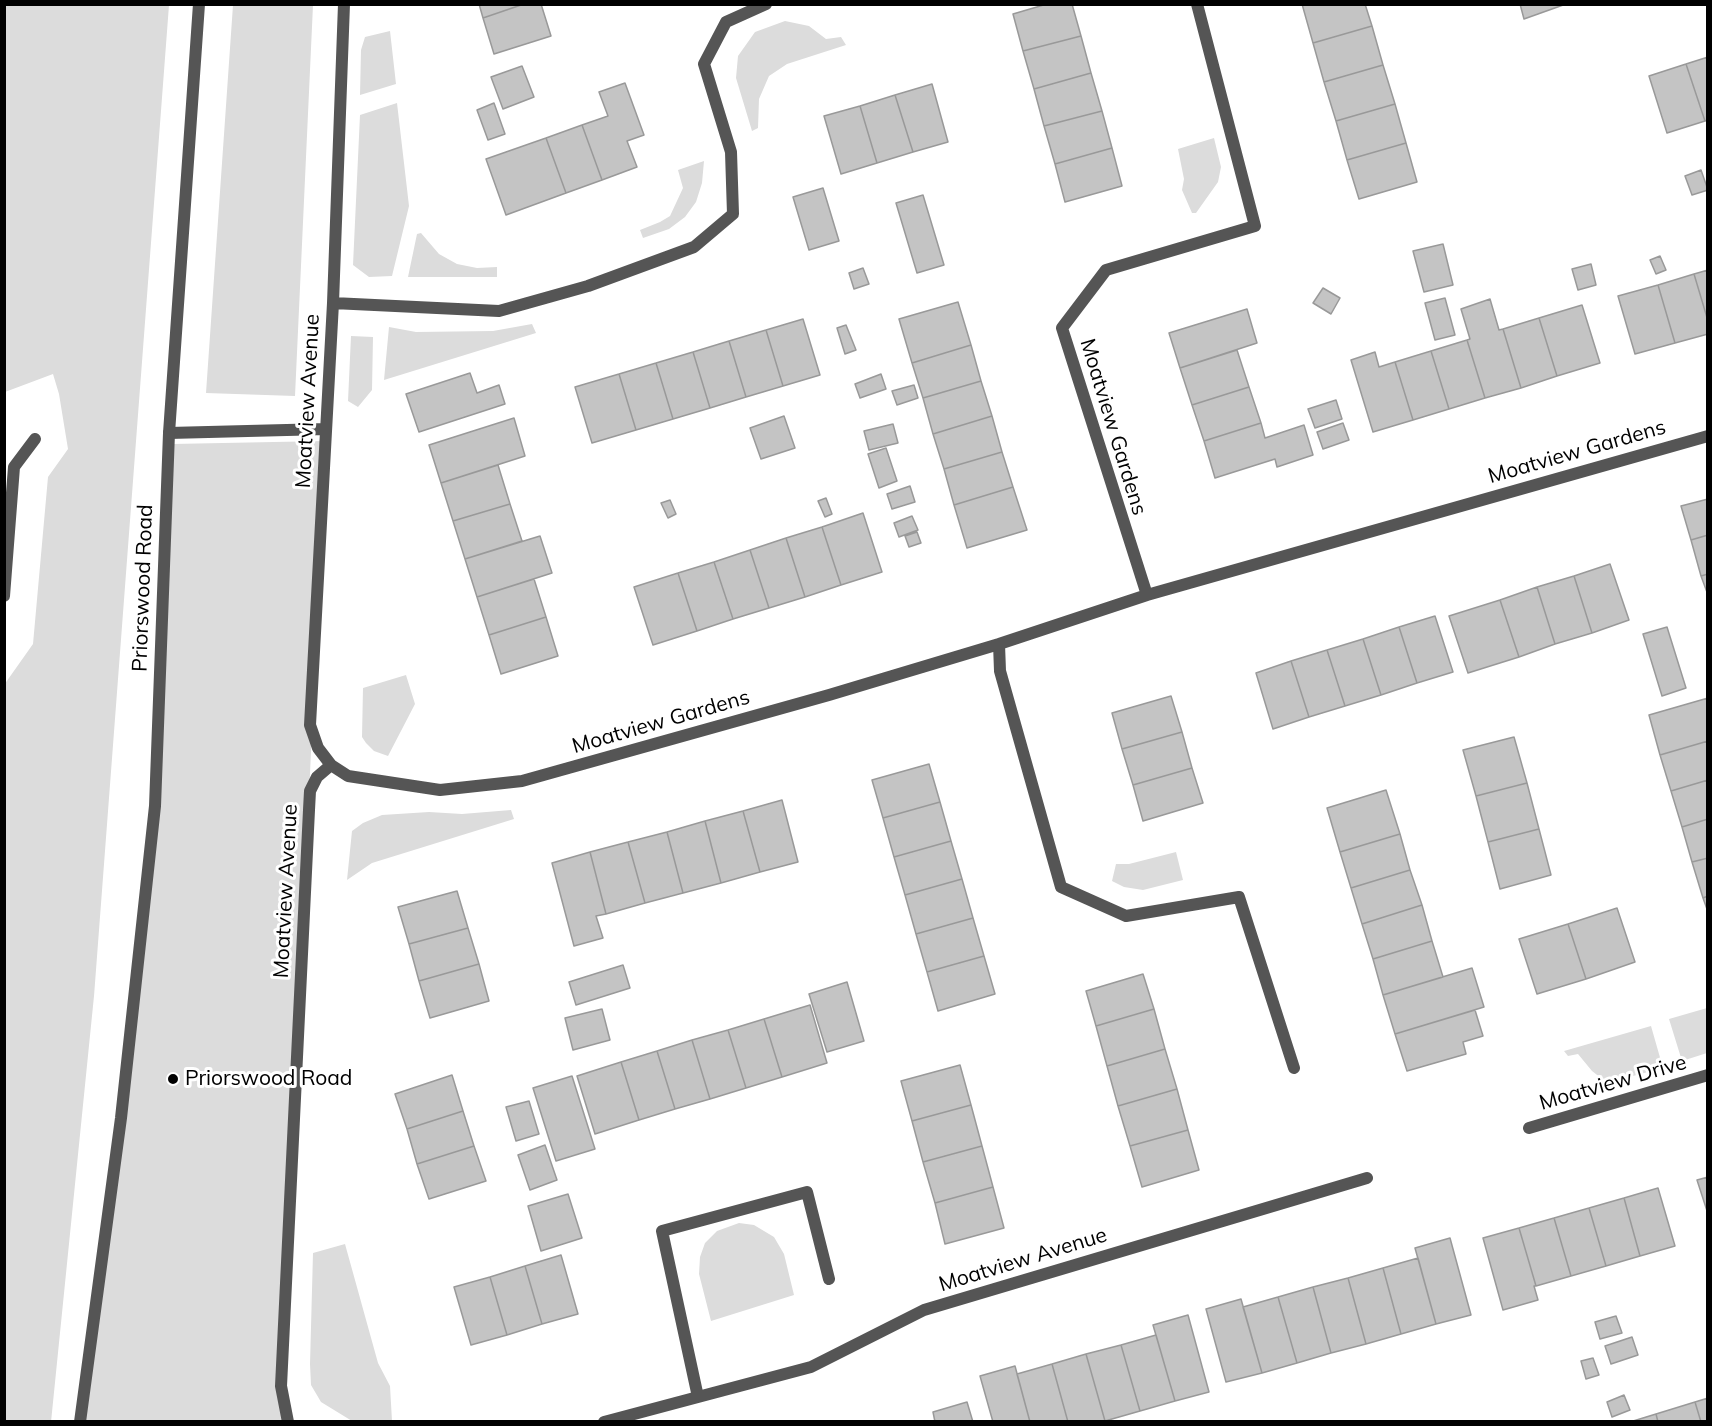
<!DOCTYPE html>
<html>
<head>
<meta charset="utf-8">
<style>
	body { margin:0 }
	#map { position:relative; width:1712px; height:1426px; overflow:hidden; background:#fff; font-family:Mulish,sans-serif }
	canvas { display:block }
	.frame { position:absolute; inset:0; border:6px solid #000; pointer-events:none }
</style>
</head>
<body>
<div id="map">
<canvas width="1712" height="1426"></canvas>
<div class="frame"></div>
</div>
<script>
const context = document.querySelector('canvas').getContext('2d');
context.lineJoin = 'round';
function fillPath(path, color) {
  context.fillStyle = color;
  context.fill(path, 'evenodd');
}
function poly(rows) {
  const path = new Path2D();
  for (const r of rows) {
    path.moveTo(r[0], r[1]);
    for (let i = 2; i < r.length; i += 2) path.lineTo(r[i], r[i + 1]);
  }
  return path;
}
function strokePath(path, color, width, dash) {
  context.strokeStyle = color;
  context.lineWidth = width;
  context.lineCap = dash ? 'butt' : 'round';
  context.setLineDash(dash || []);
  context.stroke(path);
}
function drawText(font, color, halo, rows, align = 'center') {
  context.font = font + ' Mulish,sans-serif';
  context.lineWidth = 6;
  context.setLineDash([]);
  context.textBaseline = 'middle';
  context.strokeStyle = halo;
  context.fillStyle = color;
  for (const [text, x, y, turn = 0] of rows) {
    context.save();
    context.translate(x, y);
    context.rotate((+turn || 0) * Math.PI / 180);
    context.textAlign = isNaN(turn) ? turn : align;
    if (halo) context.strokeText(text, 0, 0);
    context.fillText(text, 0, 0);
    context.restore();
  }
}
fillPath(poly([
	[5,4,169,5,94,996,51,1422,5,1421,4,685,33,644,48,477,68,449,59,394,53,374,5,392],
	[233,5,313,5,295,396,206,393],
	[785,21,809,26,826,39,841,37,846,45,787,64,769,76,759,99,758,128,752,131,736,78,738,56,755,32],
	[390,31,396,84,360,95,361,50,365,37],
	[397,103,409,206,392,276,369,277,353,265,360,115],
	[1214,138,1221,167,1218,182,1196,213,1192,213,1182,190,1184,179,1178,149],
	[704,161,702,183,696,202,685,217,669,229,643,238,640,230,660,222,670,216,683,188,678,170],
	[421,233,439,254,457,264,477,268,497,267,497,277,408,277,417,234],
	[532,324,536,333,384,380,389,327,416,332,493,331],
	[351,336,373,337,372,390,358,407,348,401],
	[325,441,282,1394,287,1421,84,1422,160,760,172,444],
	[406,675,415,704,388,756,374,751,366,743,362,737,363,688],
	[511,810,514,819,372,863,347,880,352,831,363,823,382,815,429,812,462,814],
	[1176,852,1183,880,1143,890,1124,887,1112,881,1116,864,1129,864],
	[1707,1008,1707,1053,1682,1061,1669,1019],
	[1651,1026,1663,1068,1614,1081,1601,1078,1592,1071,1578,1054,1568,1056,1564,1051],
	[739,1223,754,1225,774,1237,784,1254,794,1295,711,1321,699,1274,700,1257,705,1243,717,1231],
	[345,1244,378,1363,390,1386,392,1421,352,1421,321,1402,311,1385,310,1364,313,1253]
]), '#dcdcdc');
const building = poly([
	[479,4,524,4,483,18,479,4],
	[524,4,541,4,551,36,494,54,483,18,524,4],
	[1047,4,1072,4,1081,36,1023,51,1013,14,1047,4],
	[1302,4,1365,4,1372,26,1313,43,1302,4],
	[1520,4,1566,4,1524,19,1520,4],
	[1372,26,1383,65,1324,82,1313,43,1372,26],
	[1081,36,1091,73,1034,89,1023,51,1081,36],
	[1708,57,1708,120,1705,121,1686,64,1708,57],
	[1686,64,1705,121,1667,133,1649,76,1686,64],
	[1383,65,1395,104,1336,121,1324,82,1383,65],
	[522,66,534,97,503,109,491,77,522,66],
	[1091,73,1102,111,1044,126,1034,89,1091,73],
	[625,83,644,135,627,141,637,167,602,180,582,125,608,116,599,92,625,83],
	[932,84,948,142,913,152,895,95,932,84],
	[895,95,913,152,877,163,860,106,895,95],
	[494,103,505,134,488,140,477,110,494,103],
	[1395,104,1406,143,1347,160,1336,121,1395,104],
	[860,106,877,163,841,174,824,116,860,106],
	[1102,111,1112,148,1055,164,1044,126,1102,111],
	[582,125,602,180,566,193,546,138,582,125],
	[546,138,566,193,506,215,486,159,546,138],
	[1406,143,1417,182,1359,199,1347,160,1406,143],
	[1112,148,1122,186,1065,202,1055,164,1112,148],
	[1701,170,1708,190,1692,195,1685,176,1701,170],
	[823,188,839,241,809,250,793,197,823,188],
	[923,195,944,265,917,273,896,203,923,195],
	[1443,244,1453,285,1424,292,1413,251,1443,244],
	[1660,256,1666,270,1656,274,1650,260,1660,256],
	[1591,264,1596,285,1578,290,1572,269,1591,264],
	[863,268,869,284,854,289,849,273,863,268],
	[1708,270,1708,321,1694,274,1708,270],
	[1694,274,1708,321,1708,334,1675,343,1658,285,1694,274],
	[1658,285,1675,343,1635,354,1618,296,1658,285],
	[1323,288,1340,298,1331,314,1313,303,1323,288],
	[1445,298,1455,335,1435,340,1425,303,1445,298],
	[1490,299,1499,330,1503,329,1521,388,1485,398,1467,340,1470,339,1461,309,1490,299],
	[958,302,971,345,912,363,899,319,958,302],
	[1582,305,1600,363,1557,376,1539,318,1582,305],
	[1247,309,1257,343,1180,368,1169,333,1247,309],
	[1539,318,1557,376,1521,388,1503,329,1539,318],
	[803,319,820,375,783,386,766,330,803,319],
	[846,325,856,350,845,354,837,328,846,325],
	[766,330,783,386,746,397,729,341,766,330],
	[1467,340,1485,398,1449,409,1431,351,1467,340],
	[729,341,746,397,710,408,693,352,729,341],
	[971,345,981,381,923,398,912,363,971,345],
	[1237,350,1249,387,1192,405,1180,368,1237,350],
	[1431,351,1449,409,1413,420,1395,362,1431,351],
	[693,352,710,408,673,419,656,363,693,352],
	[1375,352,1379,367,1395,362,1413,420,1373,432,1351,360,1375,352],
	[656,363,673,419,636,430,619,374,656,363],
	[470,373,477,393,499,385,505,404,419,432,406,394,470,373],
	[619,374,636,430,592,443,575,387,619,374],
	[881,374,886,389,860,398,855,384,881,374],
	[981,381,992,416,933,434,923,398,981,381],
	[914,385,918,398,897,405,892,391,914,385],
	[1249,387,1261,423,1204,441,1192,405,1249,387],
	[1336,400,1342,419,1315,428,1308,409,1336,400],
	[784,416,795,448,761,459,750,428,784,416],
	[992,416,1002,452,944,469,933,434,992,416],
	[514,418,525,456,441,483,429,445,514,418],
	[1261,423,1265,438,1304,425,1313,455,1277,467,1275,459,1215,478,1204,441,1261,423],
	[1343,423,1349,440,1323,449,1317,432,1343,423],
	[893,424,898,443,869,450,864,431,893,424],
	[886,448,897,481,879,488,868,454,886,448],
	[1002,452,1013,487,954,505,944,469,1002,452],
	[498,465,510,504,453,521,441,483,498,465],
	[910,486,915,502,892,509,887,494,910,486],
	[1013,487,1027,530,967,548,954,505,1013,487],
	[826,498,832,514,825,517,818,501,826,498],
	[1708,499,1708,535,1691,540,1681,506,1708,499],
	[670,500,676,514,668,518,661,503,670,500],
	[510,504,522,541,465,559,453,521,510,504],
	[863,513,882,572,841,585,822,527,863,513],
	[912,516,918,530,899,537,894,523,912,516],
	[822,527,841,585,805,597,786,538,822,527],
	[917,532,921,543,909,547,905,536,917,532],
	[1708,535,1708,574,1701,576,1691,540,1708,535],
	[540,536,552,573,477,597,465,559,540,536],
	[786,538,805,597,769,608,750,550,786,538],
	[750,550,769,608,733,619,714,562,750,550],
	[714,562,733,619,697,631,678,573,714,562],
	[1610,564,1629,620,1592,633,1574,576,1610,564],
	[678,573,697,631,653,645,634,587,678,573],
	[1708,574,1708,595,1701,576,1708,574],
	[1574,576,1592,633,1555,644,1537,587,1574,576],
	[534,579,546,617,489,635,477,597,534,579],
	[1537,587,1555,644,1519,657,1500,600,1537,587],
	[1500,600,1519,657,1468,673,1449,616,1500,600],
	[1435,616,1453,672,1417,683,1399,627,1435,616],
	[546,617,558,656,501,674,489,635,546,617],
	[1399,627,1417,683,1381,695,1363,639,1399,627],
	[1667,627,1686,688,1662,696,1643,634,1667,627],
	[1363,639,1381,695,1345,706,1327,650,1363,639],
	[1327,650,1345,706,1309,717,1291,661,1327,650],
	[1291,661,1309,717,1273,729,1256,673,1291,661],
	[1171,696,1182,732,1122,749,1112,713,1171,696],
	[1708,698,1708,741,1660,755,1649,715,1708,698],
	[1182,732,1192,768,1133,785,1122,749,1182,732],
	[1514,737,1527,783,1476,796,1463,750,1514,737],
	[1708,741,1708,780,1671,791,1660,755,1708,741],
	[929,764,940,802,883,818,872,780,929,764],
	[1192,768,1203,803,1143,821,1133,785,1192,768],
	[1708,780,1708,819,1682,827,1671,791,1708,780],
	[1527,783,1539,829,1488,842,1476,796,1527,783],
	[1386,790,1400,834,1340,852,1327,808,1386,790],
	[782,800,798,862,760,872,743,811,782,800],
	[940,802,951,841,894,857,883,818,940,802],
	[743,811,760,872,721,883,705,821,743,811],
	[1708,819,1708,858,1692,862,1682,827,1708,819],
	[705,821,721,883,683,893,667,832,705,821],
	[1539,829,1551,875,1500,889,1488,842,1539,829],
	[667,832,683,893,645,903,628,842,667,832],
	[1400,834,1410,870,1351,888,1340,852,1400,834],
	[951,841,962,879,905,895,894,857,951,841],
	[628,842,645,903,606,914,590,852,628,842],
	[590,852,606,914,596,916,603,938,574,946,552,863,590,852],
	[1708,858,1708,896,1703,898,1692,862,1708,858],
	[1410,870,1422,905,1362,924,1351,888,1410,870],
	[962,879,973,918,916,934,905,895,962,879],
	[457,891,468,928,409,944,398,907,457,891],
	[1708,896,1708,912,1703,898,1708,896],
	[1422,905,1432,941,1373,959,1362,924,1422,905],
	[1617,908,1635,962,1586,979,1568,924,1617,908],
	[973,918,984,956,927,972,916,934,973,918],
	[1568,924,1586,979,1537,994,1519,939,1568,924],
	[468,928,479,964,419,981,409,944,468,928],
	[1432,941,1443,977,1383,995,1373,959,1432,941],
	[984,956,995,994,938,1011,927,972,984,956],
	[479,964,489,1001,430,1018,419,981,479,964],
	[623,965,630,988,576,1005,569,982,623,965],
	[1472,968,1484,1007,1395,1034,1383,995,1472,968],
	[1143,974,1154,1009,1096,1026,1086,991,1143,974],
	[847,982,864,1041,827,1052,809,994,847,982],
	[810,1005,827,1063,782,1077,764,1019,810,1005],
	[602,1009,610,1040,573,1050,565,1018,602,1009],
	[1154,1009,1165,1049,1107,1066,1096,1026,1154,1009],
	[1475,1010,1483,1036,1463,1042,1466,1054,1407,1071,1395,1034,1475,1010],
	[764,1019,782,1077,746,1088,728,1030,764,1019],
	[728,1030,746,1088,710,1099,692,1040,728,1030],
	[692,1040,710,1099,675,1109,657,1051,692,1040],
	[1165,1049,1177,1089,1118,1106,1107,1066,1165,1049],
	[657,1051,675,1109,639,1120,621,1062,657,1051],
	[621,1062,639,1120,595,1134,577,1076,621,1062],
	[960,1065,971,1105,912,1121,901,1081,960,1065],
	[452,1075,463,1111,407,1129,395,1094,452,1075],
	[572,1076,595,1149,556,1161,533,1088,572,1076],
	[1177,1089,1188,1130,1130,1146,1118,1106,1177,1089],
	[529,1101,539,1134,516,1141,506,1107,529,1101],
	[971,1105,982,1146,923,1162,912,1121,971,1105],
	[463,1111,474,1146,417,1164,407,1129,463,1111],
	[1188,1130,1199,1170,1142,1187,1130,1146,1188,1130],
	[545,1145,557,1180,530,1190,518,1155,545,1145],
	[474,1146,486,1181,429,1199,417,1164,474,1146],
	[982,1146,993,1187,935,1203,923,1162,982,1146],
	[1708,1177,1708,1214,1697,1180,1708,1177],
	[993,1187,1004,1228,945,1244,935,1203,993,1187],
	[1658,1188,1675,1246,1640,1256,1624,1198,1658,1188],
	[568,1194,582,1238,541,1251,528,1206,568,1194],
	[1624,1198,1640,1256,1606,1266,1589,1208,1624,1198],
	[1589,1208,1606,1266,1571,1276,1554,1218,1589,1208],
	[1554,1218,1571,1276,1536,1286,1519,1228,1554,1218],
	[1519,1228,1536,1286,1534,1286,1538,1300,1503,1310,1483,1238,1519,1228],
	[1450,1238,1471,1315,1436,1324,1415,1248,1450,1238],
	[561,1255,578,1314,542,1324,525,1266,561,1255],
	[1418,1258,1436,1324,1401,1334,1383,1268,1418,1258],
	[525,1266,542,1324,507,1335,490,1277,525,1266],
	[1383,1268,1401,1334,1366,1344,1348,1278,1383,1268],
	[490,1277,507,1335,471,1345,454,1287,490,1277],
	[1348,1278,1366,1344,1331,1353,1313,1287,1348,1278],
	[1313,1287,1331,1353,1297,1363,1278,1297,1313,1287],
	[1278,1297,1297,1363,1262,1373,1243,1307,1278,1297],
	[1241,1299,1262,1373,1226,1382,1206,1309,1241,1299],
	[1188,1315,1209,1392,1175,1401,1153,1325,1188,1315],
	[1616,1316,1622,1333,1600,1339,1595,1322,1616,1316],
	[1156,1335,1175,1401,1140,1411,1121,1345,1156,1335],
	[1632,1337,1638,1355,1611,1364,1605,1346,1632,1337],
	[1121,1345,1140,1411,1105,1421,1086,1354,1121,1345],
	[1086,1354,1105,1421,1068,1422,1052,1364,1086,1354],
	[1593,1358,1599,1375,1586,1379,1581,1361,1593,1358],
	[1052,1364,1068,1422,1030,1422,1017,1374,1052,1364],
	[1015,1366,1030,1422,993,1422,980,1376,1015,1366],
	[1624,1395,1630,1410,1612,1417,1607,1402,1624,1395],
	[1708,1398,1708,1422,1701,1422,1695,1402,1708,1398],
	[967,1402,973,1422,935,1422,933,1412,967,1402],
	[1695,1402,1701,1422,1658,1422,1656,1414,1695,1402],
	[1656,1414,1658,1422,1630,1422,1656,1414]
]);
fillPath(building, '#c4c4c4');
strokePath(building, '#999', 1.5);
strokePath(poly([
	[344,4,333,303,310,725,318,748,331,765,348,776,440,790,522,781,829,695,999,644,1147,595,1708,436],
	[333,303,499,311,588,286,694,247,733,214,731,152,704,64,726,22,766,4],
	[169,433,326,429],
	[1147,595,1062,328,1106,270,1255,226,1197,4],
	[4,596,14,467,35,439],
	[999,644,1000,671,1061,887,1126,916,1239,897,1294,1068],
	[1529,1128,1708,1075],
	[698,1397,811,1367,924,1310,1367,1178],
	[288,1422,281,1386,309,810,310,791,317,777,331,765],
	[604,1422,698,1397,662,1231,807,1192,829,1279]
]), '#555', 12);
strokePath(poly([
	[80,1422,121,1118,155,806,169,433,199,4]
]), '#555', 12);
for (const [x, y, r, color] of [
	[173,1079,6,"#000"]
]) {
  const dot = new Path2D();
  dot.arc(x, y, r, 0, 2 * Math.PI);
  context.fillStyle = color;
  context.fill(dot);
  strokePath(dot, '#fff', 2);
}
drawText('21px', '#000', '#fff', [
	["Moatview Avenue",308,401,-87],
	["Moatview Gardens",1113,427,73],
	["Moatview Gardens",1577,452,-16],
	["Priorswood Road",143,588,-88],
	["Moatview Gardens",661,722,-16],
	["Moatview Avenue",286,891,-87],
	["Moatview Drive",1613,1083,-16],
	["Moatview Avenue",1023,1260,-17]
]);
drawText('21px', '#000', '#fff', [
	["Priorswood Road",185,1079]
], 'left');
</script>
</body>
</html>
